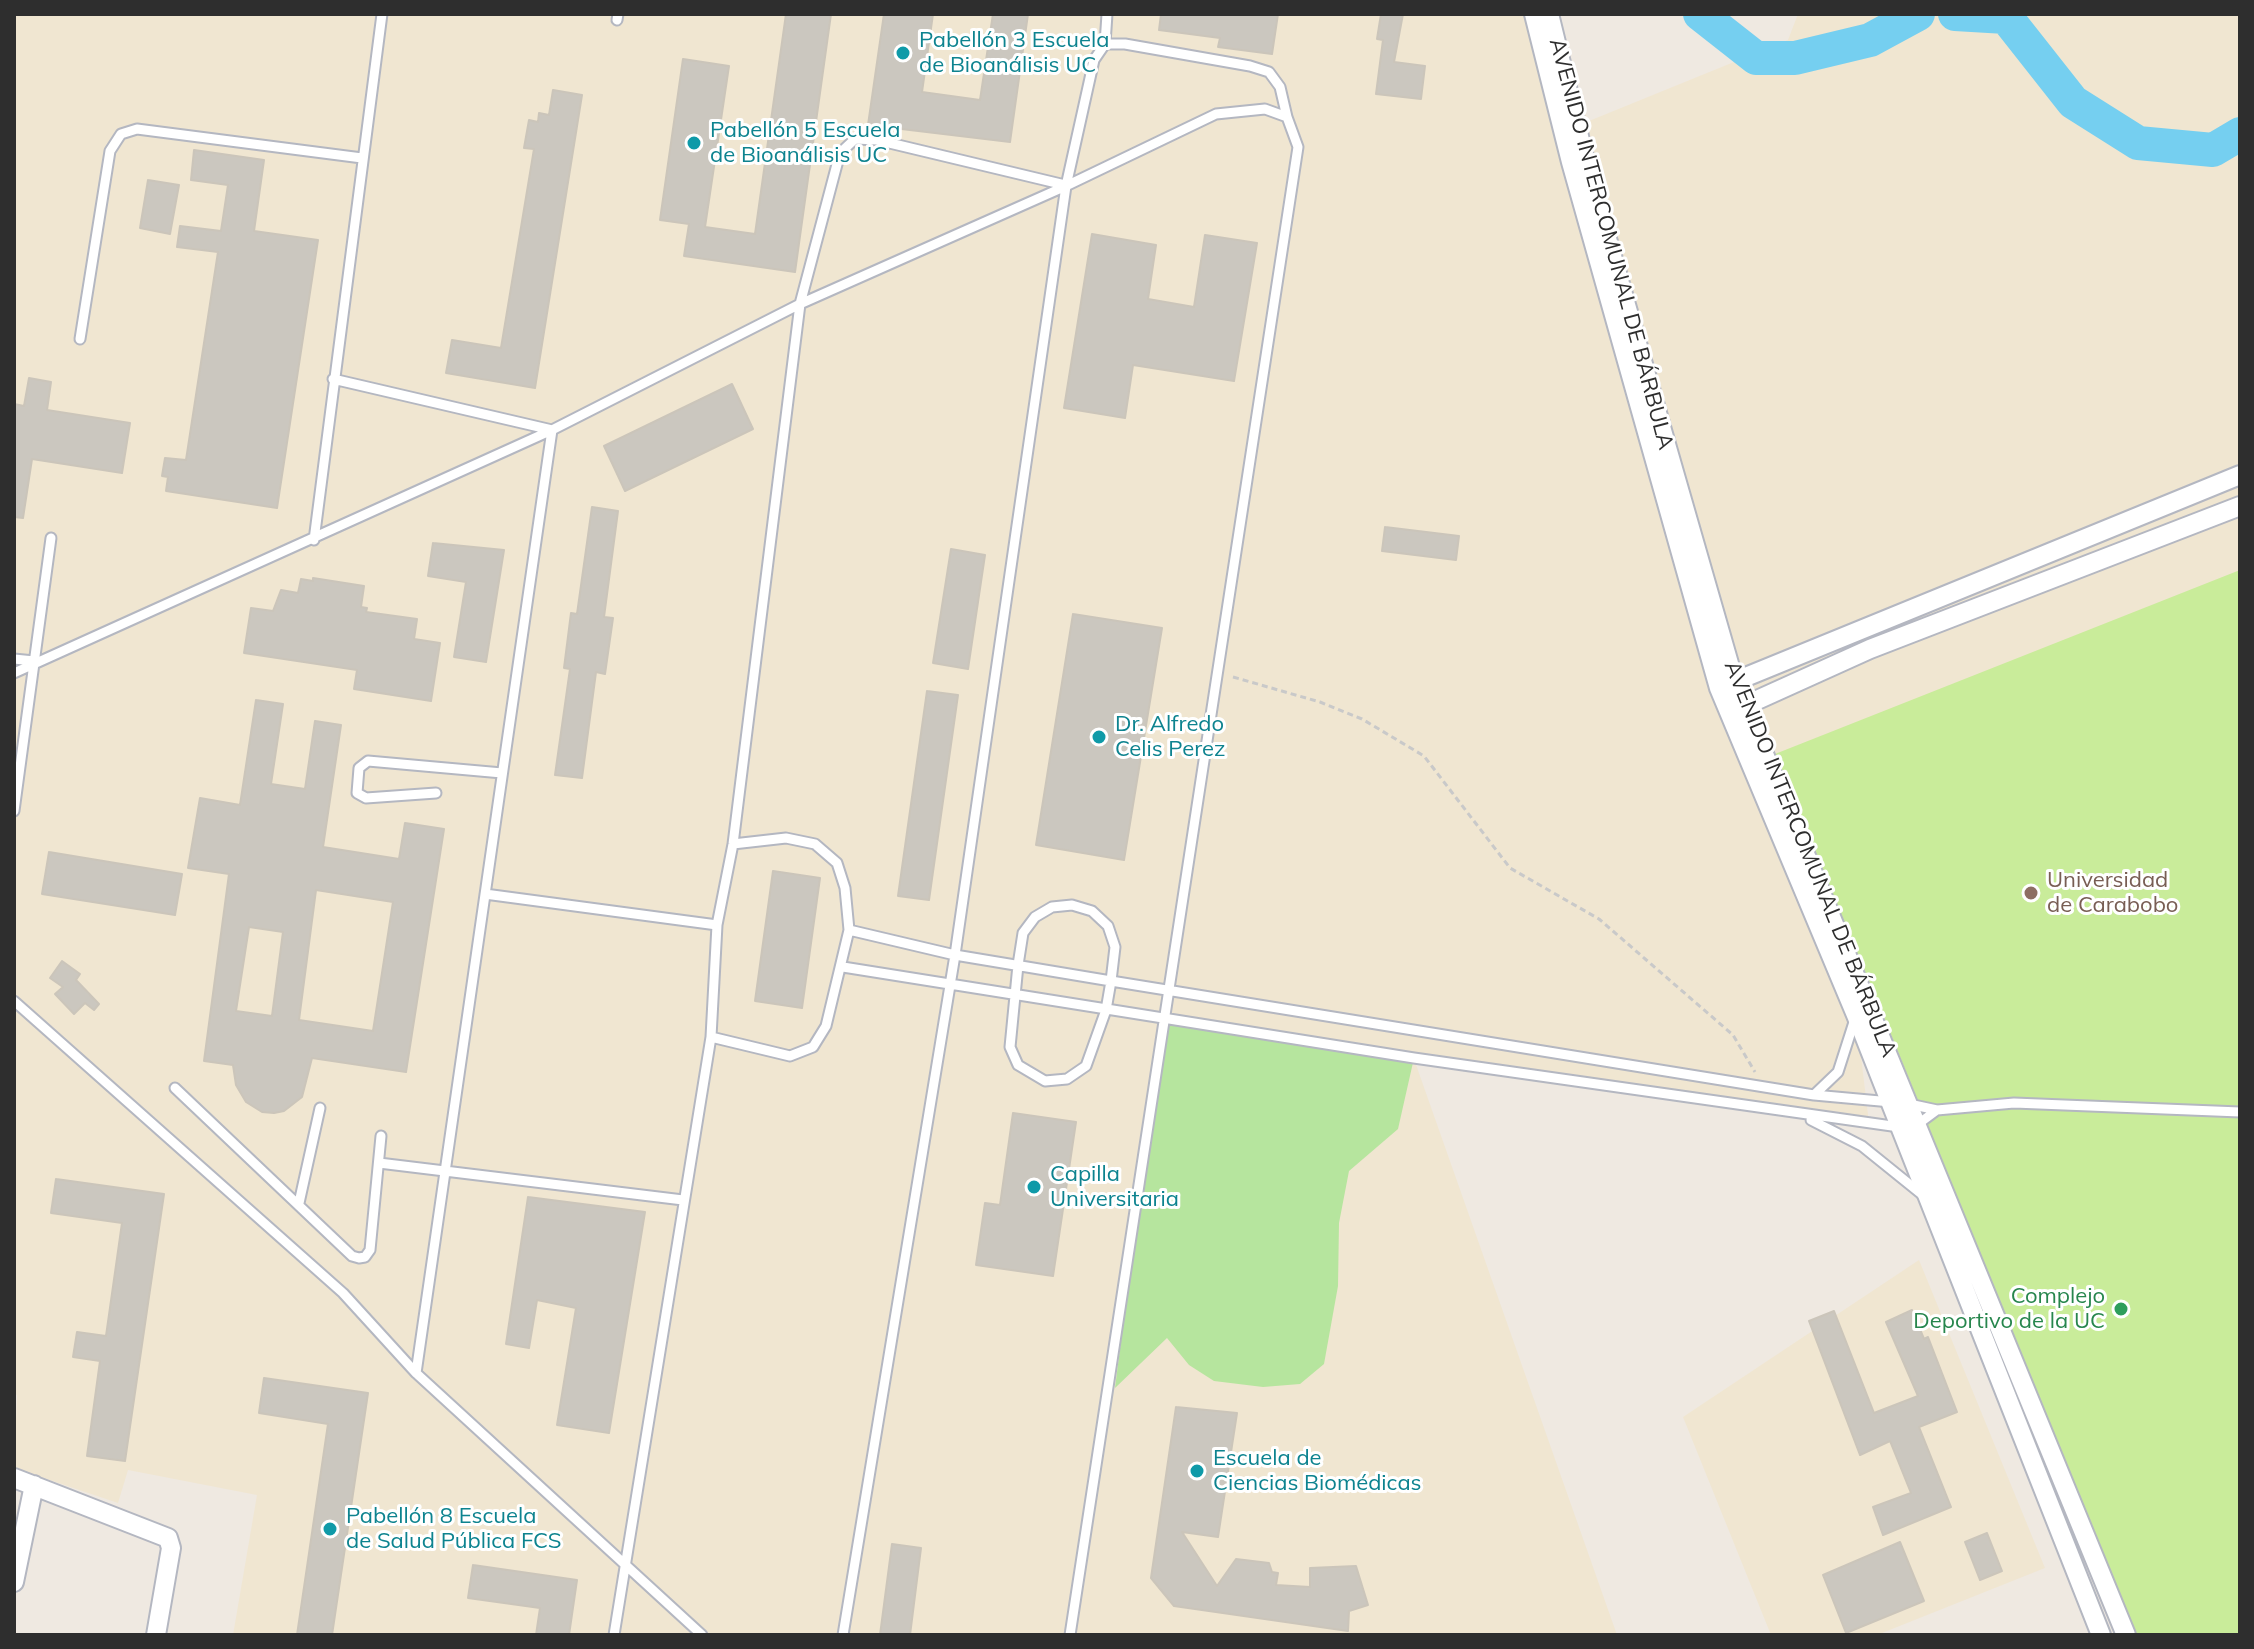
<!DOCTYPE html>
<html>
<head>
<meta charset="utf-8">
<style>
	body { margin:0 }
	#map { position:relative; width:2254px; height:1649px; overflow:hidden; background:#efe9e1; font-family:Mulish,sans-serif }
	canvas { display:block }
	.frame { position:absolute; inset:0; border:16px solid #2e2e2e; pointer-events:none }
</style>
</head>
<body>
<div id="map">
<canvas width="2254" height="1649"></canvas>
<div class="frame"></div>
</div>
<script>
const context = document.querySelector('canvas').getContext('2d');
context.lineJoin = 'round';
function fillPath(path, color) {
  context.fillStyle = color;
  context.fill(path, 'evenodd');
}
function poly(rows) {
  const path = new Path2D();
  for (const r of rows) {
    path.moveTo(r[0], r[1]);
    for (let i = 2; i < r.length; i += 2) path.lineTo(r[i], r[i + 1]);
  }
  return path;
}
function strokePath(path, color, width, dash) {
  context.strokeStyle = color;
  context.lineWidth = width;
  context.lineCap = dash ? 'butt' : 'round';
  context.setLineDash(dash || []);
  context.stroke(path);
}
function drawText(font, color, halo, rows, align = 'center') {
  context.font = font + ' Mulish,sans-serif';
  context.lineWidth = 6;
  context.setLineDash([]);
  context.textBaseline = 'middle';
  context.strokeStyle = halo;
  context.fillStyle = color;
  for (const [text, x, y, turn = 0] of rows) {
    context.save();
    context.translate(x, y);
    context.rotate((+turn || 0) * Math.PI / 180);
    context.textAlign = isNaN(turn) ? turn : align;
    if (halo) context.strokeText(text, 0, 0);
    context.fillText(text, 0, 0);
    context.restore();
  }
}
fillPath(poly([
	[14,14,1534,14,1719,688,1856,1015,1869,1123,1414,1059,1617,1635,233,1635,257,1495,128,1470,118,1503,14,1468,17,1395,14,1394],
	[1798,14,2240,14,2240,1635,2126,1635,1734,681,1564,72,1589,121,1788,40],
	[1919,1260,2045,1568,1877,1635,1771,1635,1683,1417]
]), '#f0e6d1');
fillPath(poly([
	[1162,1020,1414,1058,1398,1129,1349,1171,1339,1223,1338,1286,1324,1364,1300,1384,1263,1387,1214,1381,1189,1365,1167,1338,1115,1388]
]), '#b6e59e');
fillPath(poly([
	[2240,570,2240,1635,2135,1635,1870,983,1803,839,1775,754]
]), '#c9ec9a');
strokePath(poly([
	[1700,14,1756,58,1795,58,1870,40,1918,14],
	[1955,14,2006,17,2073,102,2138,143,2213,150,2240,134]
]), '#75cff0', 34);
const building = poly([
	[786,14,831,14,795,272,684,256,689,224,660,220,683,59,729,66,705,227,755,234,786,14],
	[884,14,933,14,922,92,980,100,993,14,1028,14,1010,142,868,125,884,14],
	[1161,14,1278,14,1272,54,1218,47,1220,38,1159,30,1161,14],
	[1381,14,1403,14,1394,62,1425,66,1421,99,1376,94,1383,40,1377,39,1381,14],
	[553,90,582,95,535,388,446,373,452,340,501,348,534,149,524,148,529,120,538,122,539,113,549,115,553,90],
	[194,150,264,160,254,231,318,240,277,508,166,491,168,477,162,476,165,458,186,460,218,252,177,247,180,226,221,231,228,185,191,180,194,150],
	[148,180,179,185,170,234,140,228,148,180],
	[1092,234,1156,245,1148,299,1194,307,1205,235,1257,243,1234,381,1133,365,1125,418,1064,408,1092,234],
	[29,378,51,382,47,410,130,423,122,473,32,459,23,518,14,517,14,404,24,406,29,378],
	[732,384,753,429,625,491,604,446,732,384],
	[592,507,618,511,604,617,613,618,605,674,596,672,582,778,555,775,570,669,564,668,571,613,577,614,592,507],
	[1385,527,1459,536,1456,560,1382,551,1385,527],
	[433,543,504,550,486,662,454,657,466,582,428,576,433,543],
	[951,549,985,555,968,669,933,663,951,549],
	[313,578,364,586,361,607,367,608,366,612,417,619,414,639,440,643,431,701,354,689,357,670,244,653,251,608,273,611,281,590,298,593,301,579,313,581,313,578],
	[1073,614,1162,628,1124,860,1036,845,1073,614],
	[927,691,958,695,929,900,898,896,927,691],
	[256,700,283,704,271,784,305,789,315,721,341,725,323,847,399,859,405,823,444,829,406,1072,312,1058,302,1097,284,1111,274,1113,262,1112,246,1102,236,1085,233,1065,204,1061,229,874,188,868,200,798,240,805,256,700],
	[316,890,393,902,373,1031,299,1020,316,890],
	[249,927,283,932,272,1016,236,1011,249,927],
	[49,852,182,874,175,915,42,894,49,852],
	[773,871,820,878,802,1008,755,1001,773,871],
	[62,961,80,974,76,980,99,1004,94,1010,85,1003,74,1014,55,994,63,987,50,978,62,961],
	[1013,1113,1076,1122,1053,1276,976,1265,985,1203,1000,1205,1013,1113],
	[56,1179,164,1194,125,1461,87,1456,100,1361,73,1357,77,1332,106,1336,122,1223,51,1213,56,1179],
	[528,1197,645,1212,609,1433,557,1425,576,1308,537,1300,529,1348,506,1344,528,1197],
	[1912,1310,1924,1339,1928,1337,1957,1412,1919,1427,1951,1507,1883,1535,1873,1507,1911,1493,1890,1441,1860,1455,1809,1321,1834,1311,1874,1413,1918,1396,1886,1322,1912,1310],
	[264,1378,368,1393,332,1635,297,1635,328,1424,259,1413,264,1378],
	[1176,1407,1237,1413,1218,1537,1182,1532,1217,1586,1236,1559,1269,1563,1272,1572,1278,1573,1276,1585,1310,1587,1310,1568,1356,1566,1368,1605,1349,1611,1348,1631,1174,1606,1151,1578,1176,1407],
	[1987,1533,2002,1571,1980,1580,1965,1542,1987,1533],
	[1900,1542,1924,1601,1846,1633,1823,1575,1900,1542],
	[892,1544,921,1548,910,1635,880,1635,892,1544],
	[473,1565,577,1580,569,1635,536,1635,540,1608,468,1598,473,1565]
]);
fillPath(building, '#cbc7bf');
strokePath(building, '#cbc5ba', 2);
const lane = poly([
	[617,20,618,14],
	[1105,44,1107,14],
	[80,339,110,151,121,134,137,129,362,158],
	[333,379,552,430,416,1373],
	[314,540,382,14],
	[14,659,34,661],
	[14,673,552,430,800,304,1066,186,1216,114,1265,109,1287,117,1298,147,1070,1635],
	[436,793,366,798,357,793,359,768,368,761,502,773],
	[14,811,51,538],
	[485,894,717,925],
	[1072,905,1092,911,1108,926,1115,947,1111,981,1106,1010,1086,1066,1067,1079,1045,1081,1018,1065,1010,1047,1018,965,1023,933,1035,917,1052,907,1072,905],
	[849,930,955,955,1111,981,1814,1095,1891,1102],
	[843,967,1414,1058,1899,1127],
	[14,1001,343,1293,416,1373,702,1635],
	[711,1037,790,1056,813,1047,826,1026,849,930,845,888,837,863,815,844,786,838,733,844],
	[175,1088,352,1256,359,1258,365,1257,370,1250,381,1136],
	[1814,1095,1838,1072,1854,1022],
	[1909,1104,1937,1110,2014,1103,2240,1112],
	[1811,1120,1862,1146,1924,1196],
	[1914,1127,1937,1110],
	[379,1163,683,1200],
	[299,1203,320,1108],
	[614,1635,711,1037,717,925,733,844,800,304,840,153,855,139,877,140,1065,185],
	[843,1635,955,955,1066,186,1094,60,1105,44,1125,44,1250,66,1269,72,1280,87,1287,117]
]);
const street = poly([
	[1534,14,1571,162,1719,688,1856,1015,2101,1635],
	[1549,14,1587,169,1734,681,2126,1635],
	[1726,685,2240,475],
	[1735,710,1870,649,2240,506],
	[14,1478,168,1538,171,1548,156,1635],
	[14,1582,34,1485]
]);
strokePath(lane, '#b4b7c1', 13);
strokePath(street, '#b4b7c1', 22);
strokePath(poly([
	[1233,677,1320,702,1362,719,1424,756,1510,868,1599,919,1733,1035,1755,1072]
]), '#c9c9c9', 3, [6, 4]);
strokePath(lane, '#fff', 9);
strokePath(street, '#fff', 18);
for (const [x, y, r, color] of [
	[903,53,8,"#0f9aa8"],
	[694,143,8,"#0f9aa8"],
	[1099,737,8,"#0f9aa8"],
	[2031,893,8,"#8d6e63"],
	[1034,1187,8,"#0f9aa8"],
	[2121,1309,8,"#2e9e5b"],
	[1197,1471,8,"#0f9aa8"],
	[330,1529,8,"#0f9aa8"]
]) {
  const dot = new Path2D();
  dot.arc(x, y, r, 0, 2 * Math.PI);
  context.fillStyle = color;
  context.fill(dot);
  strokePath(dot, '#fff', 3);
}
drawText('22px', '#0d838f', '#fff', [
	["Pabellón 3 Escuela",919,40],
	["de Bioanálisis UC",919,65],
	["Pabellón 5 Escuela",710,130],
	["de Bioanálisis UC",710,155],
	["Dr. Alfredo",1115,724],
	["Celis Perez",1115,749],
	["Capilla",1050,1174],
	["Universitaria",1050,1199],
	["Escuela de",1213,1458],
	["Ciencias Biomédicas",1213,1483],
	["Pabellón 8 Escuela",346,1516],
	["de Salud Pública FCS",346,1541]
], 'left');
drawText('22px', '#2e2e2e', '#fff', [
	["AVENIDO INTERCOMUNAL DE BÁRBULA",1611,244,75],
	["AVENIDO INTERCOMUNAL DE BÁRBULA",1810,859,68]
]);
drawText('22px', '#785e54', '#fff', [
	["Universidad",2047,880],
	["de Carabobo",2047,905]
], 'left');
drawText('22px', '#27864d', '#fff', [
	["Complejo",2105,1296],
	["Deportivo de la UC",2105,1321]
], 'right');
</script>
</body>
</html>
